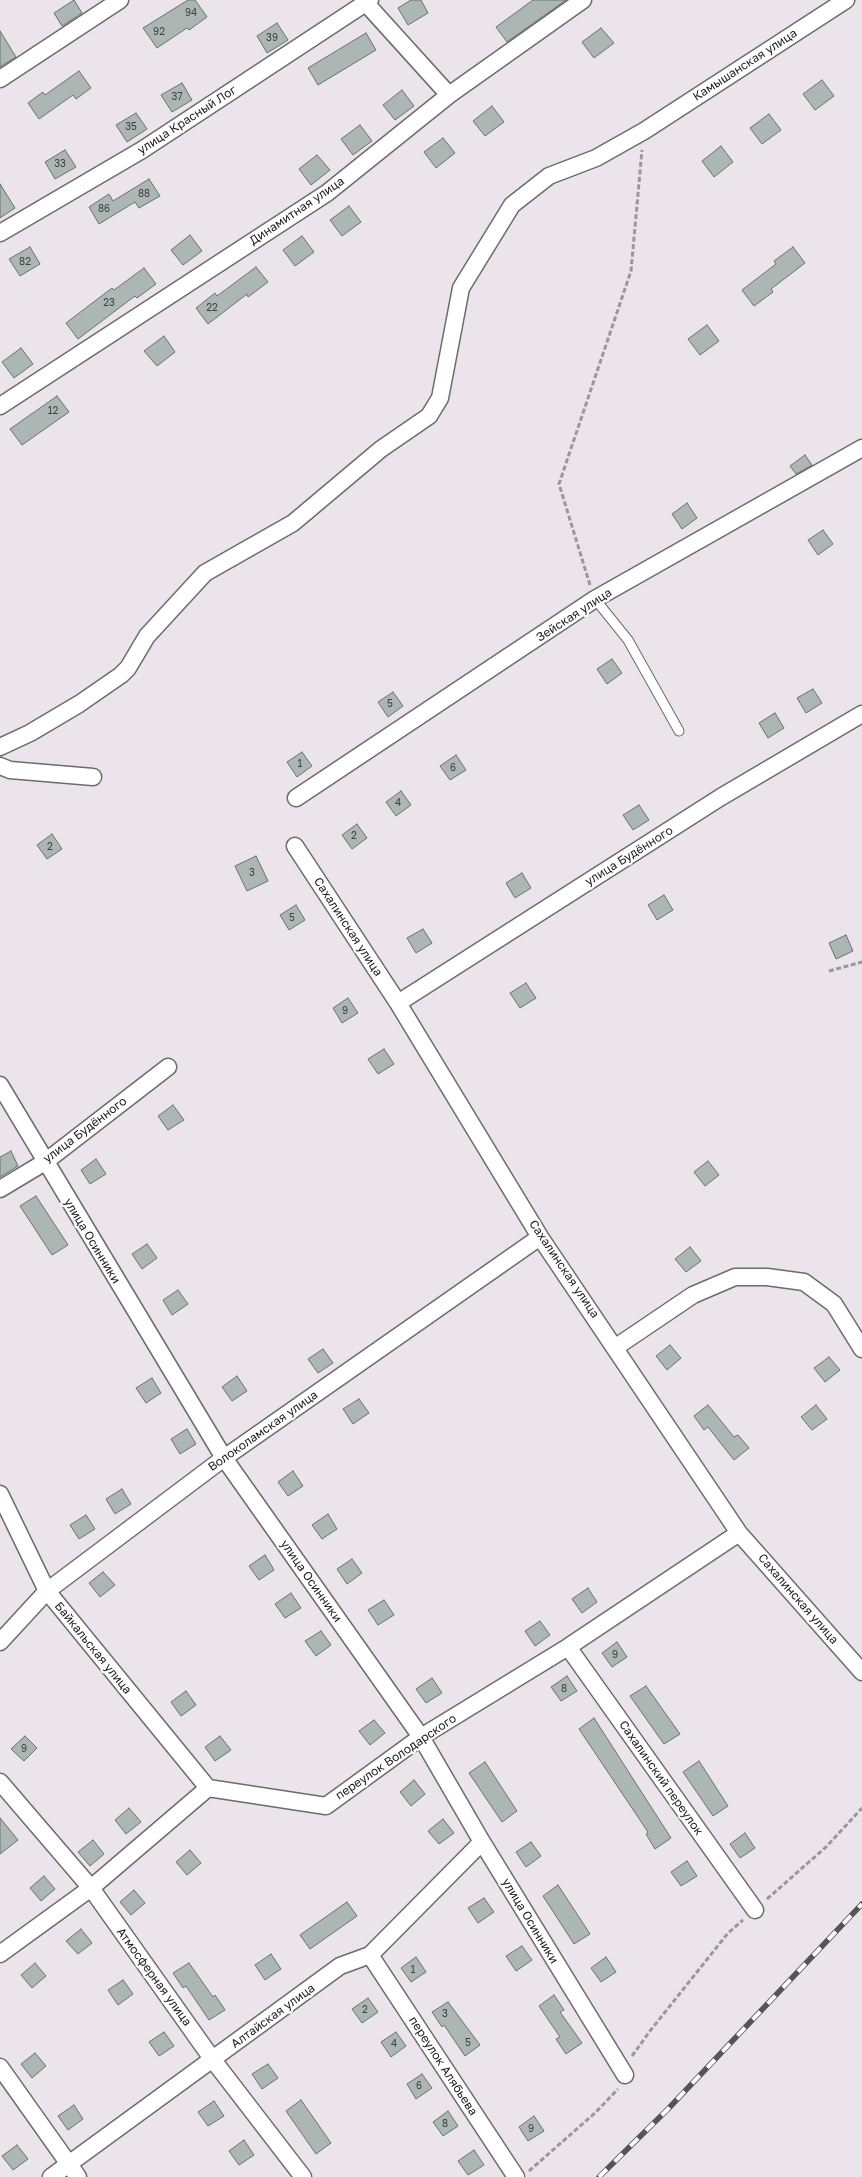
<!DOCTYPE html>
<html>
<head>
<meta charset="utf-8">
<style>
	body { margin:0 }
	canvas { display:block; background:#ebe4eb }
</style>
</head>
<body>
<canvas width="862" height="2177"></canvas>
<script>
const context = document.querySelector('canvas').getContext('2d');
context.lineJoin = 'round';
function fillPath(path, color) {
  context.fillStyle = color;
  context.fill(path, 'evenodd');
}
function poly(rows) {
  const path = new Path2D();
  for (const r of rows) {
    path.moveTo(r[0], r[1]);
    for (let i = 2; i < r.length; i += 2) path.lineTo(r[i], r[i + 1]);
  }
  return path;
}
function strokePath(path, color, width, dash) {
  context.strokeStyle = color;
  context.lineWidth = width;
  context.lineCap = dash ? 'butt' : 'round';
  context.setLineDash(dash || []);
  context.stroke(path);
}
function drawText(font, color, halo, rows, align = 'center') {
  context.font = font + ' "Golos Text",sans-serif';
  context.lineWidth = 4.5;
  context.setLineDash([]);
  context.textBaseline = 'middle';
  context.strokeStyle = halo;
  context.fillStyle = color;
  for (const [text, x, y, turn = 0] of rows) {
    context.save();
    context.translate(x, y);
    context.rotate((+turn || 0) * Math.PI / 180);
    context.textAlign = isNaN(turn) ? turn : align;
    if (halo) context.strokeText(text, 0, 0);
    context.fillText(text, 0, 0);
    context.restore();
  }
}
const building = poly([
	[74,0,82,13,62,26,54,13,74,0],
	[188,0,195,0,207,17,189,30,187,28,157,48,143,28,188,0],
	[411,0,421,0,428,13,408,25,398,8,411,0],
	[533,0,566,0,507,42,496,27,533,0],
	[277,23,288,40,267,53,257,36,277,23],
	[601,28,614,43,594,58,582,42,601,28],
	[0,31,16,57,0,67,0,31],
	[366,33,376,50,318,85,308,68,366,33],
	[79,71,91,88,76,99,73,95,39,119,28,103,43,92,45,95,79,71],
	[822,80,834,96,815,110,803,94,822,80],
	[182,83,192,100,172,112,161,95,182,83],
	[402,90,414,106,395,120,383,105,402,90],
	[492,106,504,122,485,136,473,121,492,106],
	[136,113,147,129,127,142,116,125,136,113],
	[769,114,781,130,762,144,750,128,769,114],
	[360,125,372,141,353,155,341,139,360,125],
	[443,138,455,153,436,168,424,152,443,138],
	[721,146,733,162,714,177,702,161,721,146],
	[65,150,76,167,55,179,45,162,65,150],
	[317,155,330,170,311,185,299,169,317,155],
	[149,179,160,196,139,208,135,202,99,224,89,207,109,194,113,201,149,179],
	[0,184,15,208,0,218,0,184],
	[349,206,361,222,342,236,330,220,349,206],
	[190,235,202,251,183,265,171,250,190,235],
	[302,236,314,252,295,266,283,250,302,236],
	[30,247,40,264,20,276,9,259,30,247],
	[793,247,805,263,771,289,773,292,754,306,742,290,776,264,774,261,793,247],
	[256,267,268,282,248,297,247,294,208,324,196,308,215,293,217,296,256,267],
	[144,268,156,284,137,298,135,296,78,339,66,323,112,288,114,290,144,268],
	[707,325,719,341,700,355,688,339,707,325],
	[164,336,175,352,157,366,144,351,164,336],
	[21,348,33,364,14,378,2,362,21,348],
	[57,396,69,412,22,445,10,429,57,396],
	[805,455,812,465,796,474,790,466,805,455],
	[687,503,697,518,682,529,672,514,687,503],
	[823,530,833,544,818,555,808,540,823,530],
	[612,659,622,673,607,684,597,669,612,659],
	[813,689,822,703,806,713,797,698,813,689],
	[393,692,403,706,388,717,378,702,393,692],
	[775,713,784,728,768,738,759,723,775,713],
	[302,752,312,766,297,777,287,762,302,752],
	[456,755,466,770,450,780,440,766,456,755],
	[401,791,411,805,396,816,386,802,401,791],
	[639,805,649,820,633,830,623,815,639,805],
	[357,824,367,838,352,849,342,835,357,824],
	[52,834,62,849,47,859,37,845,52,834],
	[256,856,268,881,247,891,235,866,256,856],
	[522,873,531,888,515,898,506,883,522,873],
	[664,895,673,910,657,920,648,905,664,895],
	[296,905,305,920,289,930,280,915,296,905],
	[423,929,432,943,416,953,407,938,423,929],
	[846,935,853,951,836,959,829,943,846,935],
	[526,983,536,998,520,1008,510,993,526,983],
	[348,998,358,1013,342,1023,333,1008,348,998],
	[384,1049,394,1064,378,1074,368,1059,384,1049],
	[173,1105,184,1120,168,1130,158,1116,173,1105],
	[11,1151,18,1166,0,1177,0,1157,11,1151],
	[96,1159,106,1174,90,1184,81,1170,96,1159],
	[708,1161,719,1175,705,1186,694,1172,708,1161],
	[36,1196,68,1245,52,1255,20,1206,36,1196],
	[147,1244,157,1258,142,1269,132,1254,147,1244],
	[690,1247,701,1261,686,1272,675,1259,690,1247],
	[178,1290,188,1304,172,1315,163,1300,178,1290],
	[670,1345,681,1358,667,1370,656,1356,670,1345],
	[323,1349,333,1363,318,1373,308,1359,323,1349],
	[829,1357,840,1370,825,1382,814,1368,829,1357],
	[237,1376,247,1391,232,1401,222,1387,237,1376],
	[152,1378,161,1393,146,1403,136,1388,152,1378],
	[359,1399,369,1413,353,1424,343,1409,359,1399],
	[708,1405,734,1437,738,1435,749,1448,734,1460,708,1427,704,1430,694,1416,708,1405],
	[816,1405,827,1419,812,1430,801,1417,816,1405],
	[187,1429,196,1444,180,1454,171,1439,187,1429],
	[293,1471,303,1486,288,1496,278,1482,293,1471],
	[122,1489,131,1504,115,1514,106,1499,122,1489],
	[328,1514,337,1529,322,1539,312,1525,328,1514],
	[86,1515,95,1529,79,1539,70,1525,86,1515],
	[265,1555,274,1570,259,1580,249,1566,265,1555],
	[352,1559,362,1573,347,1584,337,1569,352,1559],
	[103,1572,115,1585,100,1597,89,1583,103,1572],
	[588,1588,597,1602,582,1613,572,1599,588,1588],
	[291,1593,301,1608,285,1618,275,1604,291,1593],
	[384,1600,394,1615,378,1625,368,1610,384,1600],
	[540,1621,550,1635,535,1646,525,1631,540,1621],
	[321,1631,331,1645,316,1656,305,1641,321,1631],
	[617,1642,627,1657,612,1667,602,1653,617,1642],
	[567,1676,577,1691,561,1701,551,1687,567,1676],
	[432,1678,442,1693,426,1703,416,1689,432,1678],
	[646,1686,680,1734,664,1744,630,1696,646,1686],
	[186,1691,196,1705,181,1716,171,1702,186,1691],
	[594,1718,671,1838,655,1849,646,1834,648,1832,579,1729,594,1718],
	[374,1720,385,1733,370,1745,359,1731,374,1720],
	[25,1736,37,1748,24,1761,11,1749,25,1736],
	[220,1736,231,1750,215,1761,205,1747,220,1736],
	[699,1761,728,1806,713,1816,683,1772,699,1761],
	[485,1762,517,1811,502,1822,469,1773,485,1762],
	[414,1780,425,1794,411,1806,400,1792,414,1780],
	[129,1808,141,1822,126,1834,115,1820,129,1808],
	[0,1818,18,1840,0,1854,0,1818],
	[443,1819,454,1833,439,1844,428,1831,443,1819],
	[745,1833,755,1848,740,1858,730,1844,745,1833],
	[93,1840,104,1854,90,1866,78,1852,93,1840],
	[531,1842,541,1856,526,1867,516,1852,531,1842],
	[190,1850,201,1863,187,1875,176,1862,190,1850],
	[687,1861,697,1876,681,1886,671,1872,687,1861],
	[44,1876,55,1889,41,1901,30,1888,44,1876],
	[558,1885,590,1934,574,1944,543,1896,558,1885],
	[134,1890,145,1903,131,1915,120,1902,134,1890],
	[484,1898,494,1912,478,1923,468,1908,484,1898],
	[347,1902,357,1916,310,1949,300,1935,347,1902],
	[81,1929,92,1943,78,1954,66,1941,81,1929],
	[522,1946,532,1960,516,1971,506,1956,522,1946],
	[271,1954,281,1969,265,1980,255,1965,271,1954],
	[416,1957,426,1972,411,1982,401,1968,416,1957],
	[606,1957,616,1972,601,1982,591,1968,606,1957],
	[35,1963,46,1976,32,1988,21,1975,35,1963],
	[189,1963,213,1997,215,1995,225,2010,209,2020,186,1986,183,1988,173,1973,189,1963],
	[123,1980,133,1994,118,2005,108,1990,123,1980],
	[554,1995,564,2010,560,2012,582,2043,566,2054,556,2039,560,2037,539,2006,554,1995],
	[368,1998,378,2012,362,2023,352,2009,368,1998],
	[448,2002,480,2045,465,2056,444,2025,442,2027,432,2012,448,2002],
	[164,2032,174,2046,159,2056,149,2042,164,2032],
	[396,2032,406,2046,391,2057,381,2042,396,2032],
	[35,2053,46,2066,32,2078,21,2064,35,2053],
	[268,2064,278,2078,262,2089,252,2074,268,2064],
	[422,2074,432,2088,416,2099,407,2084,422,2074],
	[301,2100,331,2143,316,2154,286,2111,301,2100],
	[214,2101,224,2116,208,2126,198,2112,214,2101],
	[74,2105,83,2119,68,2130,58,2116,74,2105],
	[448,2111,458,2126,443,2136,433,2122,448,2111],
	[534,2116,544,2131,528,2141,519,2127,534,2116],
	[244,2140,254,2155,239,2165,229,2151,244,2140],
	[17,2145,28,2159,13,2170,2,2156,17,2145],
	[474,2150,484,2165,468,2175,458,2161,474,2150]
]);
fillPath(building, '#acb6b2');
strokePath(building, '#69726e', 1);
const lane = poly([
	[595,599,628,640,679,731]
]);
const street = poly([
	[363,0,449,95],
	[0,79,120,0],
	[0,233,142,150,370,0],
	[0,406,327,193,449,95,583,0],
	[0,747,30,733,79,704,121,675,128,668,147,636,205,573,293,523,381,449,429,416,440,398,461,288,512,205,549,176,596,158,644,131,846,0],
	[0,766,10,770,93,777],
	[296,798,595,599,862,448],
	[295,846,398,1003,540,1237,739,1533,862,1672],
	[398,1003,721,797,862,714],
	[0,1085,224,1458,421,1737,482,1842,625,2075],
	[0,1189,45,1162,168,1067],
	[616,1347,693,1295,735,1277,767,1277,804,1282,834,1304,862,1349],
	[0,1494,47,1591,208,1788],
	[0,1642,47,1591,224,1458,540,1237],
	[568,1647,755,1910],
	[0,1782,91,1888,213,2060,303,2177],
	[0,1954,91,1888,208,1788,326,1806,421,1737,568,1647,739,1533],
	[370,1955,516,2177],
	[0,2067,78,2177],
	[51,2177,340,1966,370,1955,482,1842]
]);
strokePath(lane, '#6f6970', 11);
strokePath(street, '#6f6970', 19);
strokePath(poly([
	[590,585,559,484,631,271,642,150],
	[829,971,862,962],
	[767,1899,826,1847,862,1808],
	[632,2056,650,2031,728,1933,743,1920],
	[529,2171,595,2113,618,2089]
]), '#9c979c', 3, [5, 2.5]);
strokePath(lane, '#fff', 9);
strokePath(street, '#fff', 16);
const rail = poly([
	[599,2177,668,2109,862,1904]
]);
strokePath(rail, '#575457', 5.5);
strokePath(rail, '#fff', 4, [11]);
drawText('10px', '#414242', null, [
	["94",191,13],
	["92",159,32],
	["39",272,38],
	["37",177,97],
	["35",131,127],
	["33",60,164],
	["88",144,194],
	["86",104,209],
	["82",25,262],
	["23",109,303],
	["22",212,308],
	["12",53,411],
	["5",390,704],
	["1",300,764],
	["6",453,768],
	["4",398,803],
	["2",354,836],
	["2",50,847],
	["3",252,873],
	["5",292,918],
	["9",345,1011],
	["9",615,1655],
	["8",564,1689],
	["9",24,1749],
	["1",413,1970],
	["2",365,2010],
	["3",445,2014],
	["5",468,2043],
	["4",394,2044],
	["6",419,2086],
	["8",445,2124],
	["9",531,2129]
]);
drawText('12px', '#1d1b1d', '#fff', [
	["Камышанская улица",745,65,-33],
	["улица Красный Лог",187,120,-33],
	["Динамитная улица",297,211,-34],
	["Зейская улица",574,615,-33],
	["улица Будённого",629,856,-32],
	["Сахалинская улица",348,927,57],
	["улица Будённого",85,1130,-37],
	["улица Осинники",92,1241,59],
	["Сахалинская улица",564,1269,56],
	["Волоколамская улица",263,1431,-35],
	["улица Осинники",311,1581,55],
	["Сахалинская улица",798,1599,49],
	["Байкальская улица",93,1648,51],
	["переулок Володарского",396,1757,-34],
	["Сахалинский переулок",661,1778,55],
	["улица Осинники",530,1921,59],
	["Атмосферная улица",154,1977,54],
	["Алтайская улица",273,2016,-36],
	["переулок Алябьева",443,2066,57]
]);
</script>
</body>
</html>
